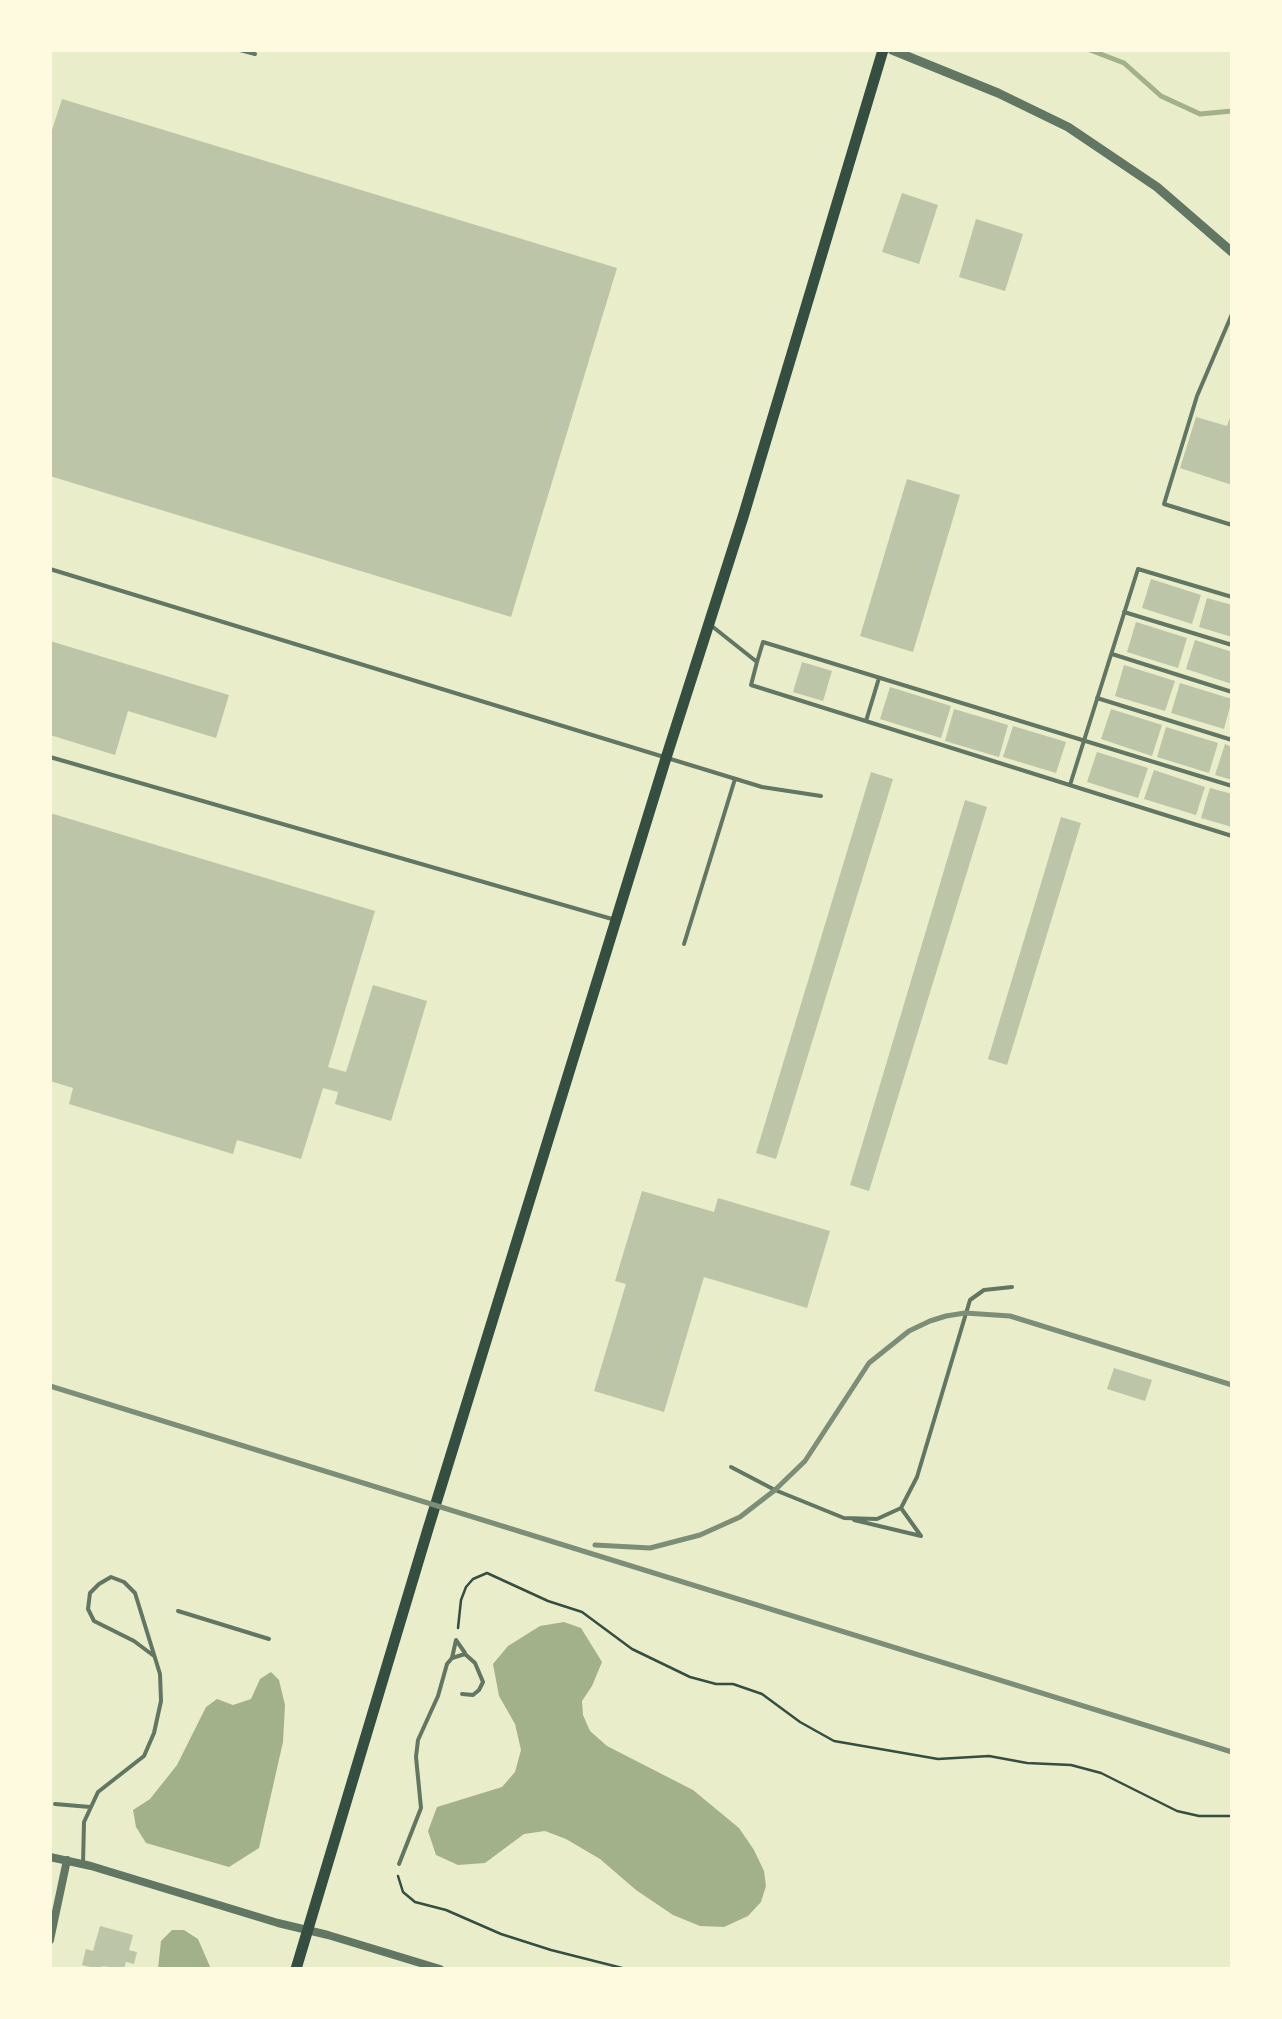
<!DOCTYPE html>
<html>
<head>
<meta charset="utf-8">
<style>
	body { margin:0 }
	#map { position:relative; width:1282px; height:2019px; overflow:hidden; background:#e9edc9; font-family:"Golos Text",sans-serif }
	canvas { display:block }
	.frame { position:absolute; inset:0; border:52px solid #fefae0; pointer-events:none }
</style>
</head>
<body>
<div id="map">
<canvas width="1282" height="2019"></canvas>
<div class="frame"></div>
</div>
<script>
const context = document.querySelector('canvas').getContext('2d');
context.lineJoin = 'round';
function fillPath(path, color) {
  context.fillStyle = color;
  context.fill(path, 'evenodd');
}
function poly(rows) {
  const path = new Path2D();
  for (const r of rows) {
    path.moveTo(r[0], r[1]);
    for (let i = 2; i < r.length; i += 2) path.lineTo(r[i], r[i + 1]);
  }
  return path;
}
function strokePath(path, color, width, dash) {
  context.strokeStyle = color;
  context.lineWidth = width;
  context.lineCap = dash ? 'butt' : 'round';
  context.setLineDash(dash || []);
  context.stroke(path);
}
fillPath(poly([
	[564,1622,581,1628,602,1662,592,1686,582,1701,583,1715,590,1731,607,1746,693,1790,739,1828,754,1850,764,1871,766,1886,761,1902,748,1916,724,1927,700,1926,673,1915,636,1890,600,1859,566,1839,545,1831,524,1834,485,1863,458,1865,436,1855,428,1831,437,1807,502,1787,515,1772,521,1750,515,1724,499,1696,493,1664,508,1646,540,1626],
	[271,1672,279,1680,285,1705,283,1742,259,1848,229,1867,146,1843,136,1827,133,1810,150,1799,177,1765,206,1707,217,1699,233,1705,251,1699,260,1679],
	[172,1930,184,1930,198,1939,211,1969,158,1969,161,1941]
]), '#a3b18a');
strokePath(poly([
	[1090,50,1124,63,1161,96,1200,114,1232,111]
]), '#a3b18a', 5);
fillPath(poly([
	[62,99,617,268,511,617,50,476,50,136],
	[902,193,938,205,919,264,882,252],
	[976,219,1023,234,1005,291,959,277],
	[1232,412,1232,485,1180,468,1196,417,1227,426],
	[907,479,960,495,913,652,860,636],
	[1151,579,1201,595,1192,624,1142,608],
	[1207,598,1232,605,1232,637,1199,627],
	[1136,622,1187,638,1178,668,1127,652],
	[1195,640,1232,652,1232,684,1186,669],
	[50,641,229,695,216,738,128,711,115,755,50,735],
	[802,662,832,671,823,701,793,692],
	[1124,665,1175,681,1165,711,1115,696],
	[1180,683,1232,699,1224,729,1171,713],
	[890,687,951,706,941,738,880,719],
	[954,709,1008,725,999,757,945,741],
	[1111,709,1162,725,1152,756,1101,739],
	[1013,726,1066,742,1056,773,1003,757],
	[1166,727,1218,743,1209,773,1157,757],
	[1225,744,1232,747,1232,780,1215,775],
	[1097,752,1148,768,1138,798,1087,782],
	[1154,770,1205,787,1196,815,1144,799],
	[871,772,893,779,776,1159,756,1153],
	[1210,788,1232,794,1232,827,1201,818],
	[965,800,987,807,869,1191,850,1185],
	[50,813,375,911,328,1067,346,1072,373,985,427,1001,391,1121,335,1104,338,1092,323,1088,301,1159,237,1140,233,1154,69,1104,73,1088,50,1081],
	[1061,817,1081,823,1007,1065,988,1059],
	[642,1191,714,1212,718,1198,830,1231,807,1308,704,1277,664,1412,594,1391,626,1284,615,1281],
	[1114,1368,1152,1380,1145,1401,1107,1389],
	[100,1926,133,1935,129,1950,137,1952,134,1964,126,1962,124,1969,102,1966,101,1969,98,1969,82,1965,86,1949,93,1951]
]), '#bcc5a7');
strokePath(poly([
	[458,1628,461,1600,466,1587,473,1579,487,1573,548,1601,582,1612,632,1649,690,1677,716,1684,733,1684,762,1694,800,1722,834,1741,938,1759,989,1756,1027,1763,1071,1765,1101,1773,1177,1811,1199,1816,1232,1816],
	[398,1876,403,1892,415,1902,446,1910,501,1934,551,1950,626,1969]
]), '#344e41', 2.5);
strokePath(poly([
	[240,50,255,54],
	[1232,314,1197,396,1164,504,1232,525],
	[50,569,762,787,821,796],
	[1124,612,1232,645],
	[713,627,757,662,751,685,1232,836],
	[1112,654,1232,692],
	[757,662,763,642,1232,786],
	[1097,698,1232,740],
	[866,721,879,678],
	[50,757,612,919],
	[1070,785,1138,569,1232,597],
	[684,944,735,779],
	[731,1467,775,1490,844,1518,877,1519,901,1508,917,1477,970,1300,984,1290,1012,1287],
	[854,1520,921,1536,901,1508],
	[178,1611,269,1639],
	[452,1658,456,1640,465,1653],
	[55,1804,90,1807],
	[83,1864,84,1822,98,1792,144,1756,154,1733,161,1701,160,1674,135,1593,124,1582,111,1577,99,1584,90,1593,88,1609,94,1621,134,1641,154,1656],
	[399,1864,421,1808,416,1757,418,1740,438,1696,447,1664,452,1658,465,1654,475,1663,483,1682,479,1690,473,1695,462,1694]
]), '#617663', 4);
strokePath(poly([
	[50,1857,91,1866,278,1923,328,1935,440,1969],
	[50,1940,67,1860]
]), '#617663', 8);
strokePath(poly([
	[892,50,998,93,1068,127,1157,187,1232,252]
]), '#617663', 9);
strokePath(poly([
	[296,1969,428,1529,666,758,743,517,883,50]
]), '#344e41', 11);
strokePath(poly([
	[50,1386,1232,1752],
	[595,1545,650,1548,700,1535,740,1517,775,1490,805,1461,869,1363,909,1331,930,1321,946,1316,965,1313,1010,1316,1232,1385]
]), '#7c8e77', 5);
</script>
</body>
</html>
